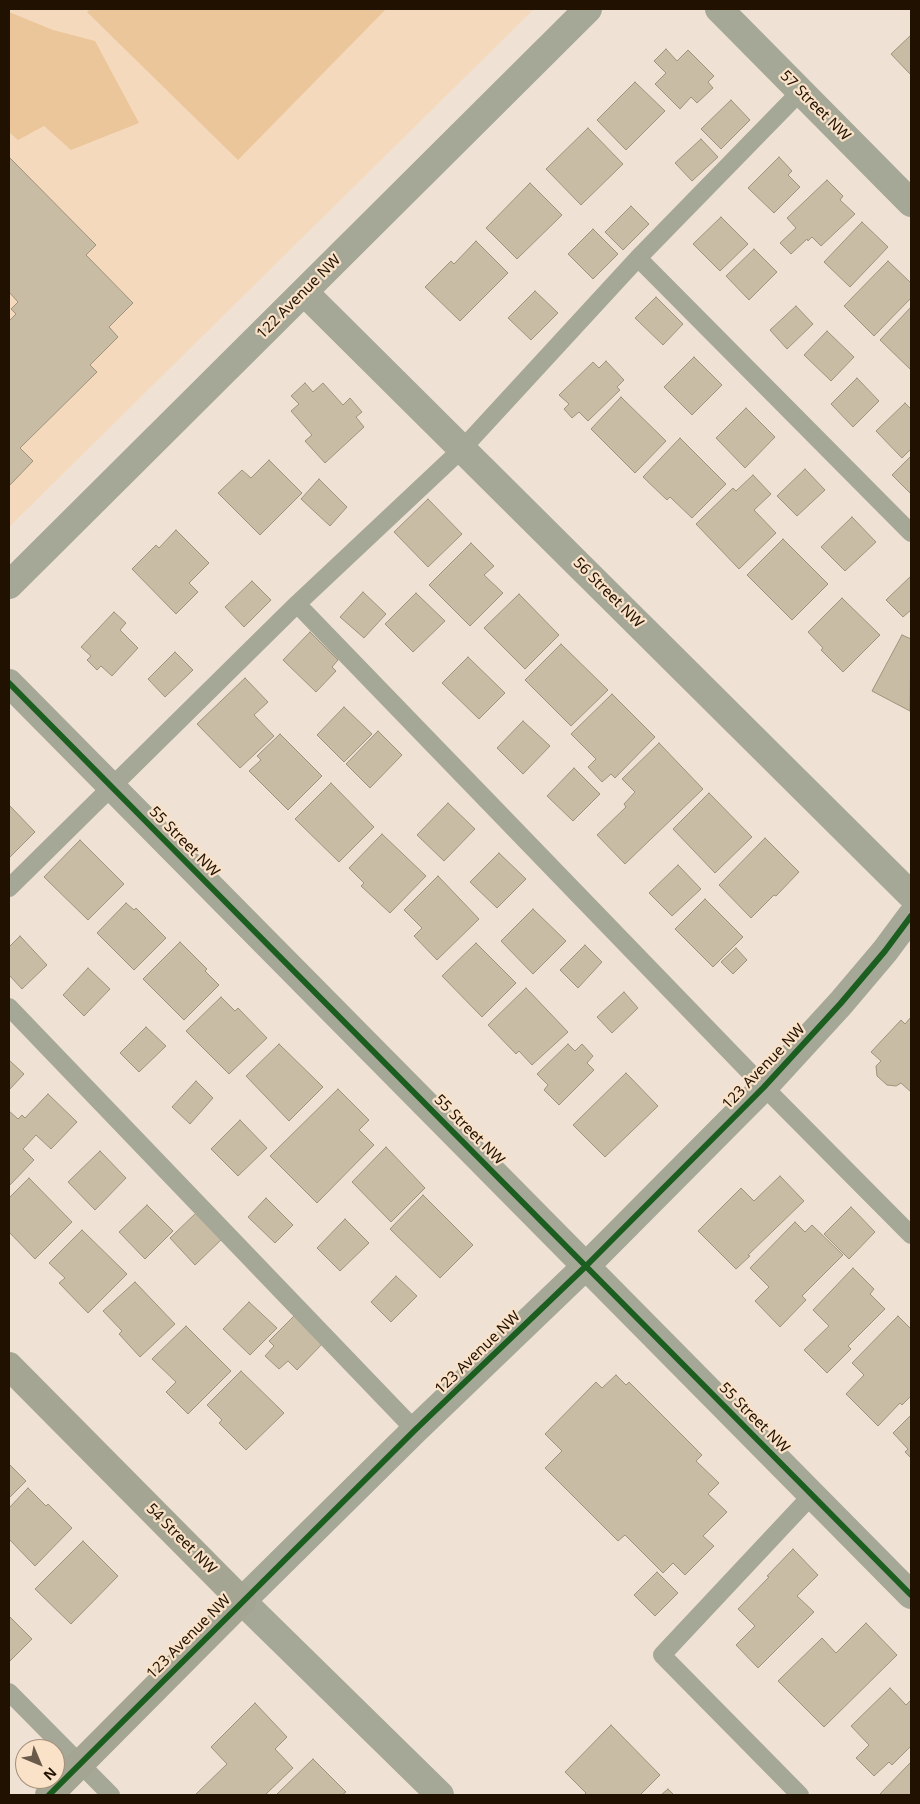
<!DOCTYPE html>
<html>
<head>
<meta charset="utf-8">
<style>
	body { margin:0 }
	#map { position:relative; width:920px; height:1804px; overflow:hidden; background:#efe1d3; font-family:"Noto Sans",sans-serif }
	canvas { display:block }
	.frame { position:absolute; inset:0; border:10px solid #211100; pointer-events:none }
	.north { position:absolute; left:15px; top:1739px; width:50px; height:50px; box-sizing:border-box; background:#fae2c8; border:1px solid #a38e78; border-radius:50%; rotate:135deg; font-size:14px; font-weight:700; line-height:20px; text-align:center; color:#211100 }
	.north::after { content:''; display:block; margin:auto; width:18px; height:22px; background:#695a4a; clip-path:polygon(50% 0,100% 100%,50% 72%,0 100%) }
</style>
</head>
<body>
<div id="map">
<canvas width="920" height="1804"></canvas>
<div class="frame"></div>
<div class="north">N</div>
</div>
<script>
const context = document.querySelector('canvas').getContext('2d');
context.lineJoin = 'round';
function fillPath(path, color) {
  context.fillStyle = color;
  context.fill(path, 'evenodd');
}
function poly(rows) {
  const path = new Path2D();
  for (const r of rows) {
    path.moveTo(r[0], r[1]);
    for (let i = 2; i < r.length; i += 2) path.lineTo(r[i], r[i + 1]);
  }
  return path;
}
function strokePath(path, color, width, dash) {
  context.strokeStyle = color;
  context.lineWidth = width;
  context.lineCap = dash ? 'butt' : 'round';
  context.setLineDash(dash || []);
  context.stroke(path);
}
function drawText(font, color, halo, rows, align = 'center') {
  context.font = font + ' "Noto Sans",sans-serif';
  context.lineWidth = 4.5;
  context.setLineDash([]);
  context.textBaseline = 'middle';
  context.strokeStyle = halo;
  context.fillStyle = color;
  for (const [text, x, y, turn = 0] of rows) {
    context.save();
    context.translate(x, y);
    context.rotate((+turn || 0) * Math.PI / 180);
    context.textAlign = isNaN(turn) ? turn : align;
    if (halo) context.strokeText(text, 0, 0);
    context.fillText(text, 0, 0);
    context.restore();
  }
}
fillPath(poly([
	[9,9,534,9,9,527]
]), '#f5d9bc');
fillPath(poly([
	[90,9,386,9,238,160,87,12],
	[9,12,53,30,95,41,139,123,71,150,44,126,18,140,9,132]
]), '#ebc69b');
const building = poly([
	[911,35,911,75,891,54,911,35],
	[666,49,677,61,688,50,714,76,708,82,713,88,697,103,691,97,680,109,655,84,666,73,654,61,666,49],
	[635,82,665,111,626,150,597,120,635,82],
	[731,100,750,120,721,149,701,129,731,100],
	[588,128,623,164,581,205,546,169,588,128],
	[701,139,718,157,692,181,675,163,701,139],
	[9,157,96,245,86,255,133,303,109,327,118,337,90,365,97,372,20,448,33,461,9,486,9,321,16,314,11,309,18,302,9,292,9,157],
	[779,157,792,171,788,175,800,187,774,213,748,188,779,157],
	[827,180,843,196,840,200,855,214,821,246,812,237,808,241,807,239,791,254,780,243,796,228,787,218,827,180],
	[530,183,562,215,517,259,486,228,530,183],
	[631,206,649,224,623,250,605,232,631,206],
	[721,217,748,244,720,271,693,244,721,217],
	[862,222,888,247,850,287,824,262,862,222],
	[593,229,618,254,593,279,568,254,593,229],
	[476,241,508,273,460,321,425,287,451,261,454,264,476,241],
	[754,249,777,272,749,300,726,276,754,249],
	[888,261,911,283,911,298,874,336,844,306,888,261],
	[535,291,558,313,531,340,508,318,535,291],
	[656,297,683,324,663,345,635,318,656,297],
	[796,306,813,324,787,349,770,330,796,306],
	[911,307,911,370,880,340,911,307],
	[827,331,854,357,831,381,804,355,827,331],
	[694,357,722,385,692,415,664,387,694,357],
	[606,361,624,380,617,387,620,390,588,421,579,412,572,418,564,409,569,404,559,395,593,362,599,368,606,361],
	[857,378,879,401,853,427,831,404,857,378],
	[305,383,313,392,323,383,343,405,350,398,362,412,356,417,364,427,325,463,305,441,312,435,291,411,299,404,291,396,305,383],
	[621,397,666,441,635,473,591,429,621,397],
	[905,403,911,409,911,449,902,458,876,431,905,403],
	[746,408,775,437,745,468,716,438,746,408],
	[680,438,726,484,692,518,670,497,667,500,643,477,680,438],
	[911,456,911,494,892,475,911,456],
	[269,460,302,493,260,535,218,493,242,470,251,478,269,460],
	[805,469,825,490,797,516,777,496,805,469],
	[753,475,771,494,754,510,776,533,739,569,696,524,733,488,736,491,753,475],
	[319,479,347,507,330,526,301,499,319,479],
	[428,499,462,534,428,567,394,532,428,499],
	[852,517,876,542,845,571,821,547,852,517],
	[176,530,209,563,189,583,198,592,176,614,132,569,156,545,159,548,176,530],
	[783,539,828,584,792,620,747,575,783,539],
	[471,543,494,566,484,575,503,593,470,626,429,585,471,543],
	[911,576,911,610,903,617,886,600,911,576],
	[252,581,271,600,244,627,225,607,252,581],
	[363,592,386,614,364,638,340,617,363,592],
	[416,593,445,621,413,652,385,624,416,593],
	[519,594,559,635,525,669,484,628,519,594],
	[842,598,880,635,843,672,821,650,823,648,808,632,842,598],
	[114,612,126,623,120,630,138,648,112,676,101,666,97,670,87,660,91,656,81,647,114,612],
	[310,632,338,660,332,667,336,671,316,692,283,660,310,632],
	[902,635,911,639,910,711,872,691,902,635],
	[561,644,608,690,571,726,525,680,561,644],
	[175,652,193,670,165,697,148,679,175,652],
	[468,657,505,693,479,719,442,683,468,657],
	[245,678,268,702,254,715,274,736,240,768,197,724,245,678],
	[612,694,655,737,615,778,611,774,602,782,588,767,596,759,571,734,612,694],
	[344,707,372,734,344,762,317,735,344,707],
	[523,721,550,746,523,774,497,748,523,721],
	[378,731,402,755,370,788,346,764,378,731],
	[280,734,322,776,288,810,249,771,261,760,257,756,280,734],
	[659,743,703,789,625,864,597,835,626,807,624,804,635,792,622,779,659,743],
	[574,768,600,794,573,821,547,796,574,768],
	[331,783,374,827,339,862,295,819,331,783],
	[709,793,752,837,715,873,673,829,709,793],
	[448,803,475,829,444,861,417,835,448,803],
	[9,805,35,832,9,858,9,805],
	[382,834,426,876,390,913,361,886,364,883,349,868,382,834],
	[765,838,799,872,776,896,774,895,751,918,719,885,765,838],
	[80,840,124,884,88,920,44,877,80,840],
	[499,853,526,879,497,908,470,882,499,853],
	[678,865,701,889,672,916,649,893,678,865],
	[438,876,479,919,437,960,414,936,422,928,404,910,438,876],
	[705,899,743,937,713,967,675,929,705,899],
	[126,903,134,910,136,908,166,938,134,970,97,933,126,903],
	[533,909,566,941,533,974,501,941,533,909],
	[20,936,47,965,22,989,9,975,9,947,20,936],
	[180,942,207,969,205,971,219,985,184,1020,143,979,180,942],
	[476,943,516,983,482,1017,442,976,476,943],
	[585,945,602,962,578,988,560,970,585,945],
	[736,948,747,960,733,974,721,962,736,948],
	[88,968,110,989,84,1016,63,995,88,968],
	[526,988,568,1032,532,1065,519,1051,516,1054,488,1025,526,988],
	[624,992,638,1008,612,1033,597,1017,624,992],
	[221,997,235,1011,238,1008,267,1038,229,1074,186,1031,221,997],
	[911,1017,911,1092,901,1083,896,1086,887,1085,877,1076,876,1066,881,1061,871,1052,901,1020,905,1024,911,1017],
	[146,1027,166,1046,139,1072,120,1053,146,1027],
	[279,1044,323,1087,289,1121,246,1076,279,1044],
	[568,1044,575,1051,582,1044,593,1056,587,1063,594,1070,559,1105,544,1090,548,1085,537,1074,568,1044],
	[9,1060,24,1074,9,1090,9,1060],
	[626,1073,658,1106,605,1157,573,1125,626,1073],
	[196,1081,213,1098,190,1124,172,1107,196,1081],
	[338,1089,369,1120,359,1130,374,1145,317,1203,270,1156,338,1089],
	[48,1094,77,1122,51,1149,36,1135,23,1149,34,1160,9,1186,9,1111,18,1119,22,1115,25,1118,48,1094],
	[240,1120,267,1148,238,1176,211,1149,240,1120],
	[386,1147,425,1188,391,1222,352,1182,386,1147],
	[100,1151,126,1178,95,1210,68,1182,100,1151],
	[780,1176,804,1201,748,1255,750,1256,736,1269,698,1231,741,1188,754,1201,780,1176],
	[29,1178,72,1222,35,1259,9,1232,9,1198,29,1178],
	[423,1195,473,1245,440,1278,390,1229,423,1195],
	[266,1198,293,1225,275,1243,248,1217,266,1198],
	[147,1205,173,1231,145,1259,119,1232,147,1205],
	[851,1207,875,1232,849,1259,824,1234,851,1207],
	[198,1211,223,1238,195,1265,170,1238,198,1211],
	[345,1219,369,1243,340,1271,317,1248,345,1219],
	[795,1222,805,1232,812,1225,843,1255,802,1296,806,1300,780,1327,755,1301,769,1287,750,1268,795,1222],
	[82,1230,127,1274,88,1313,59,1283,65,1278,49,1263,82,1230],
	[853,1268,874,1289,870,1294,885,1309,848,1346,851,1349,827,1373,804,1350,829,1326,813,1310,853,1268],
	[396,1276,417,1296,391,1322,371,1302,396,1276],
	[135,1282,175,1324,140,1357,119,1334,122,1331,103,1311,135,1282],
	[249,1302,277,1328,250,1355,223,1329,249,1302],
	[297,1313,325,1341,297,1370,288,1361,279,1369,265,1356,274,1346,269,1341,297,1313],
	[898,1316,911,1329,911,1396,902,1405,900,1403,878,1426,846,1394,864,1375,852,1363,898,1316],
	[186,1326,231,1371,188,1414,166,1392,176,1382,152,1359,186,1326],
	[241,1371,284,1413,246,1450,219,1423,222,1420,207,1405,241,1371],
	[616,1375,626,1385,629,1382,702,1455,696,1461,719,1483,708,1494,727,1512,703,1536,714,1546,685,1575,673,1563,663,1573,625,1535,618,1541,545,1468,562,1451,545,1434,596,1382,602,1388,616,1375],
	[911,1415,911,1458,905,1452,908,1449,893,1433,911,1415],
	[9,1464,26,1481,9,1498,9,1464],
	[28,1488,46,1506,48,1504,72,1528,35,1566,9,1539,9,1508,28,1488],
	[83,1541,118,1576,71,1624,35,1589,83,1541],
	[793,1549,818,1575,797,1596,814,1612,758,1668,736,1645,755,1626,738,1609,769,1577,767,1576,793,1549],
	[657,1572,678,1593,655,1616,634,1595,657,1572],
	[9,1616,32,1639,9,1662,9,1616],
	[866,1623,897,1655,824,1727,778,1681,822,1638,836,1653,866,1623],
	[890,1688,906,1705,911,1700,911,1746,892,1765,889,1762,874,1776,856,1758,869,1745,851,1726,890,1688],
	[255,1703,287,1737,275,1749,293,1768,265,1795,195,1795,227,1764,211,1747,255,1703],
	[611,1725,660,1775,640,1795,584,1795,586,1793,565,1772,611,1725],
	[313,1759,346,1792,342,1795,276,1795,313,1759],
	[911,1762,911,1795,879,1795,911,1762],
	[668,1789,674,1795,661,1795,668,1789]
]);
fillPath(building, '#c9bca4');
strokePath(building, '#9f937b', 1);
strokePath(poly([
	[638,258,911,533],
	[297,604,764,1087,911,1235],
	[9,888,297,604,463,448,638,258,801,91],
	[9,1007,415,1430],
	[9,1692,111,1795],
	[800,1795,662,1655,812,1495]
]), '#a5a797', 18);
strokePath(poly([
	[719,9,911,203],
	[304,292,911,895],
	[9,585,588,9],
	[9,683,911,1595],
	[440,1795,242,1601,415,1430,586,1266,764,1087,841,1003,885,951,911,916]
]), '#a5a797', 28);
strokePath(poly([
	[9,1366,242,1601,49,1795]
]), '#a4a592', 28);
strokePath(poly([
	[9,683,911,1595],
	[49,1795,415,1430,586,1266,764,1087,841,1003,885,951,911,916]
]), '#1b5e20', 6);
drawText('15px', '#211100', '#fae2c8', [
	["57 Street NW",815,106,45],
	["122 Avenue NW",299,297,-45],
	["56 Street NW",608,593,45],
	["55 Street NW",184,842,45],
	["123 Avenue NW",764,1067,-46],
	["55 Street NW",469,1130,45],
	["123 Avenue NW",478,1353,-44],
	["55 Street NW",754,1418,45],
	["54 Street NW",181,1539,45],
	["123 Avenue NW",189,1637,-45]
]);
</script>
</body>
</html>
